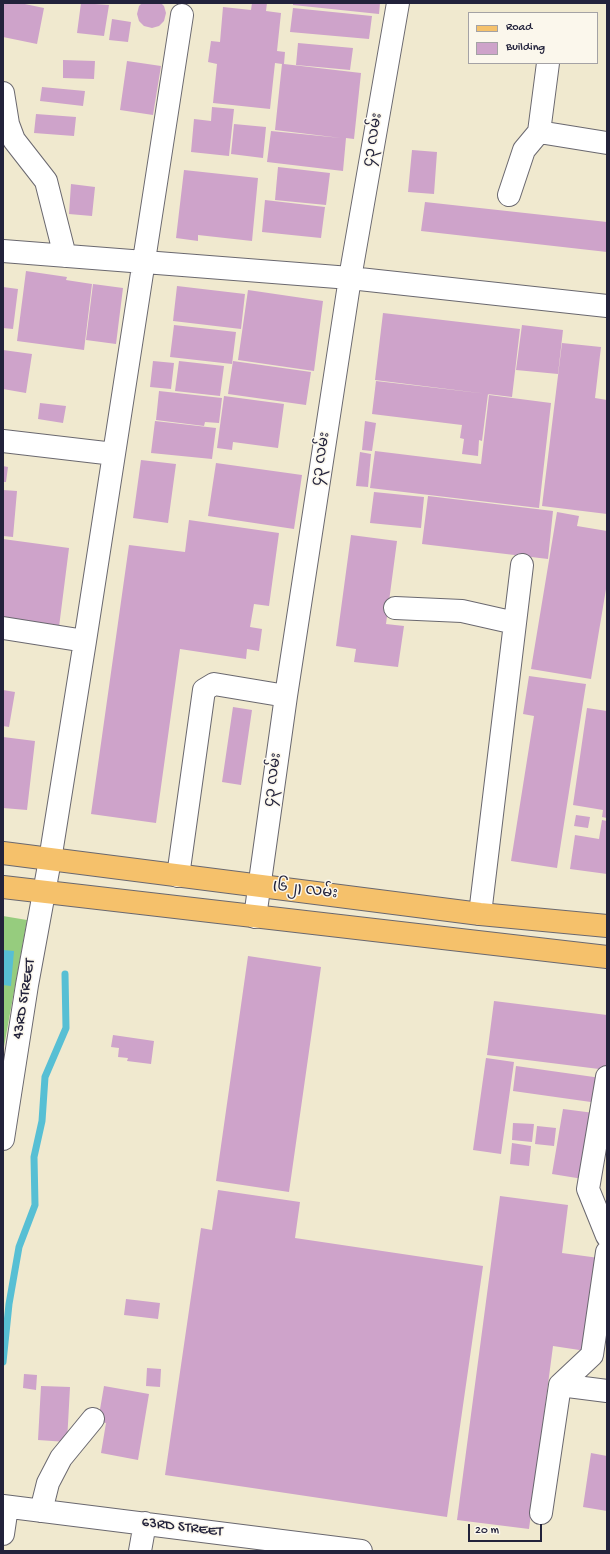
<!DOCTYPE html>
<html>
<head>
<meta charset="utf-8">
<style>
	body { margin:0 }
	#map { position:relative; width:610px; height:1554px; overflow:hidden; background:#f0e9cf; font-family:"Gochi Hand",sans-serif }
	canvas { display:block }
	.frame { position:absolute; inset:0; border:4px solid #22223b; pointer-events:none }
	.legend { position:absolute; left:468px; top:12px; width:130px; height:52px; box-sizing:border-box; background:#fbf7ec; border:1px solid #a4a2a5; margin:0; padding:5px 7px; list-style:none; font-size:12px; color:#22223b }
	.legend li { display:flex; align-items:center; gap:8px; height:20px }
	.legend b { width:20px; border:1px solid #a4a2a5 }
	.scale { position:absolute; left:468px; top:1524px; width:74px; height:18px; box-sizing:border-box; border:2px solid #22223b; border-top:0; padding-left:5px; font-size:12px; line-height:14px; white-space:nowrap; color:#22223b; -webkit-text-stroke:3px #fbf7ec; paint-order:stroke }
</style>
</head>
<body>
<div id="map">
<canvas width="610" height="1554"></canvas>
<div class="frame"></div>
<ul class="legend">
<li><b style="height:5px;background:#f5c16b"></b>Road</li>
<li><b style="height:11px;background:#cea3ca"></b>Building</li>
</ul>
<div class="scale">20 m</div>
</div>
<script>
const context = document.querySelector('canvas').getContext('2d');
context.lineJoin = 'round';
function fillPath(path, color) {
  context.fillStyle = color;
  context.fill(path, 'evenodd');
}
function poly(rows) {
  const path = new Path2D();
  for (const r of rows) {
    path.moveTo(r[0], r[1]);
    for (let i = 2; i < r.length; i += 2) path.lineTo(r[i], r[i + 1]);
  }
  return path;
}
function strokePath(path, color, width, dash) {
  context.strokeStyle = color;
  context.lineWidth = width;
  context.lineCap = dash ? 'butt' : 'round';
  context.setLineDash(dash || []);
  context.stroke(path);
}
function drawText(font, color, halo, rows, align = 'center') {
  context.font = font + ' "Gochi Hand","Noto Sans Myanmar",sans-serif';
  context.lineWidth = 3;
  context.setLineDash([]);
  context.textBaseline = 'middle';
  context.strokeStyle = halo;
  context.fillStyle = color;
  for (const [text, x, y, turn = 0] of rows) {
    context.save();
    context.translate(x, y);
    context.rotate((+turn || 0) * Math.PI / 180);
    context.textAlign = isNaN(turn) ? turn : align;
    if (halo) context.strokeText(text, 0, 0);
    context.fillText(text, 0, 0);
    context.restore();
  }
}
fillPath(poly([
	[3,916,27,920,3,1052]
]), '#96cc7e');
fillPath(poly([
	[3,950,14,951,11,986,3,985]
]), '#57bfd4');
strokePath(poly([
	[3,1362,9,1304,19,1247,35,1205,34,1157,42,1121,45,1077,66,1028,65,974]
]), '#57bfd4', 7);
fillPath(poly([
	[3,3,20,3,44,8,37,44,3,37],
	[81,3,109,5,104,36,77,33],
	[142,3,161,3,164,6,166,13,164,21,159,26,152,28,144,26,139,21,137,14,139,6],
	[252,3,267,3,266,11,281,13,277,51,285,52,284,64,361,73,354,139,346,138,343,171,267,162,271,131,341,138,275,130,282,64,275,63,270,109,213,103,217,64,208,62,211,41,220,42,223,7,251,10],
	[293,3,380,3,379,14,293,5],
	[293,8,372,16,369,39,290,32],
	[112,19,131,22,128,42,109,40],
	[298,43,353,48,350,70,296,65],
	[63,60,95,61,94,79,63,78],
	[127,61,161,66,153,115,120,110],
	[42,87,85,91,83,106,40,101],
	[212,107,234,109,229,156,191,152,194,119,211,121],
	[36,114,76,117,74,136,34,133],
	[234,124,266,127,263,158,231,154],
	[412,150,437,152,434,194,408,192],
	[278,167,330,173,326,205,275,200],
	[184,170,258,178,252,241,198,235,198,241,176,238],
	[71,184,95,187,92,216,69,214],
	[265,200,325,207,321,238,262,232],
	[425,202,607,222,607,252,421,231],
	[26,271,67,277,66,280,92,284,84,350,17,341],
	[93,284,123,288,116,344,86,340],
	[177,286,245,294,241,329,173,321],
	[3,287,18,289,13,329,3,328],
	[248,290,323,301,314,371,238,360],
	[383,313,520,329,512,397,375,380],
	[174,325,236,332,232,364,170,357],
	[522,325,563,330,558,374,516,370],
	[562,343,601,347,595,398,607,400,607,514,542,506],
	[3,350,32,354,26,393,3,389],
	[153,361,174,363,171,389,150,387],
	[179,361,224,366,220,396,175,391],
	[233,361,311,372,306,405,228,394],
	[376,381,488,394,482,441,479,440,478,456,462,454,464,439,460,438,462,425,372,414],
	[159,391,222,398,219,423,205,422,204,426,156,420],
	[489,395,551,403,539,508,370,488,375,451,481,464],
	[224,396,284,404,278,448,233,442,232,450,217,448],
	[40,403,66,406,63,423,38,419],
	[155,421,216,428,212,459,151,453],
	[365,421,376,423,372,451,362,450],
	[360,452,371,454,368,487,356,486],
	[141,460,176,464,168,523,133,518],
	[216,463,302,475,294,529,208,516],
	[3,466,8,467,6,482,3,482],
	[3,490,17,491,13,537,3,536],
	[374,492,424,497,421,528,370,523],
	[428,496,553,511,548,559,422,544],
	[557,512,579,516,577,526,607,531,607,583,591,679,531,669],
	[189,520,279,533,269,606,254,604,250,627,262,629,259,651,247,649,246,659,180,649,156,823,91,814,129,545,185,552],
	[351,535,397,541,386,624,404,626,398,667,354,662,356,649,336,646],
	[3,539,69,548,59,627,3,619],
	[529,676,586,684,557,868,511,861,534,716,523,714],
	[3,690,15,692,9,727,3,726],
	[233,707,252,710,241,785,222,782],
	[587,708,607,711,607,818,602,817,603,810,573,805],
	[3,737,35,741,27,810,3,808],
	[576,815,590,817,588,828,574,826],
	[602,820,607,821,607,874,570,869,575,835,599,839],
	[248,956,321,967,289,1192,216,1181],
	[494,1001,607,1015,607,1070,487,1055],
	[113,1035,154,1041,151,1064,127,1061,128,1058,118,1057,119,1048,111,1047],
	[486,1058,514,1062,501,1154,473,1150],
	[516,1066,601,1078,598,1103,513,1091],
	[563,1109,594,1113,583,1179,552,1174],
	[513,1123,534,1124,532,1142,512,1140],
	[537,1126,556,1128,554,1146,535,1144],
	[512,1143,531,1146,529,1166,510,1164],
	[218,1190,300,1202,295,1238,483,1266,447,1517,165,1475,201,1228,212,1230],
	[500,1196,568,1205,562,1253,599,1258,586,1351,553,1346,529,1529,457,1520],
	[126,1299,160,1303,158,1319,124,1315],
	[147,1368,161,1369,160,1387,146,1386],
	[24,1374,37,1375,36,1390,23,1388],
	[41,1386,70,1387,67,1442,38,1440],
	[104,1386,149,1394,138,1460,101,1453,106,1423,98,1421],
	[591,1453,607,1456,607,1511,583,1507]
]), '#cea3ca');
const minor = poly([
	[3,93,8,124,14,140,46,181,65,256],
	[539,132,548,63],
	[509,195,524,150,539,132,607,143],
	[3,251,350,278,607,306],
	[3,441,114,454],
	[395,608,462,611,515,623,480,914],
	[515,623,522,565],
	[3,628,85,641],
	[178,876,204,690,214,684,286,696],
	[255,917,286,696,350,278,398,3],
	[607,1077,588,1189,607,1236],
	[3,1139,27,985,50,860,85,641,182,15],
	[560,1385,607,1391],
	[3,1506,361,1551],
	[41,1511,48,1483,61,1458,93,1419],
	[541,1513,560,1385,592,1355,607,1252],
	[3,1534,7,1507],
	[140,1551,145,1523]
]);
const major = poly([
	[3,853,480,914,607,926],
	[3,887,607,957]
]);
strokePath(minor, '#6a686f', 24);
strokePath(major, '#6a686f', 24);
strokePath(minor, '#fff', 22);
strokePath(major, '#f5c16b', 22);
drawText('15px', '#22223b', '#fbf7ec', [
	["၄၃ လမ်း",374,140,-80],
	["၄၃ လမ်း",322,459,-81],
	["၄၃ လမ်း",274,780,-82],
	["(၆၂) လမ်း",305,891,7],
	["43RD STREET",25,999,-81],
	["63RD STREET",182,1528,7]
]);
</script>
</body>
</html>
